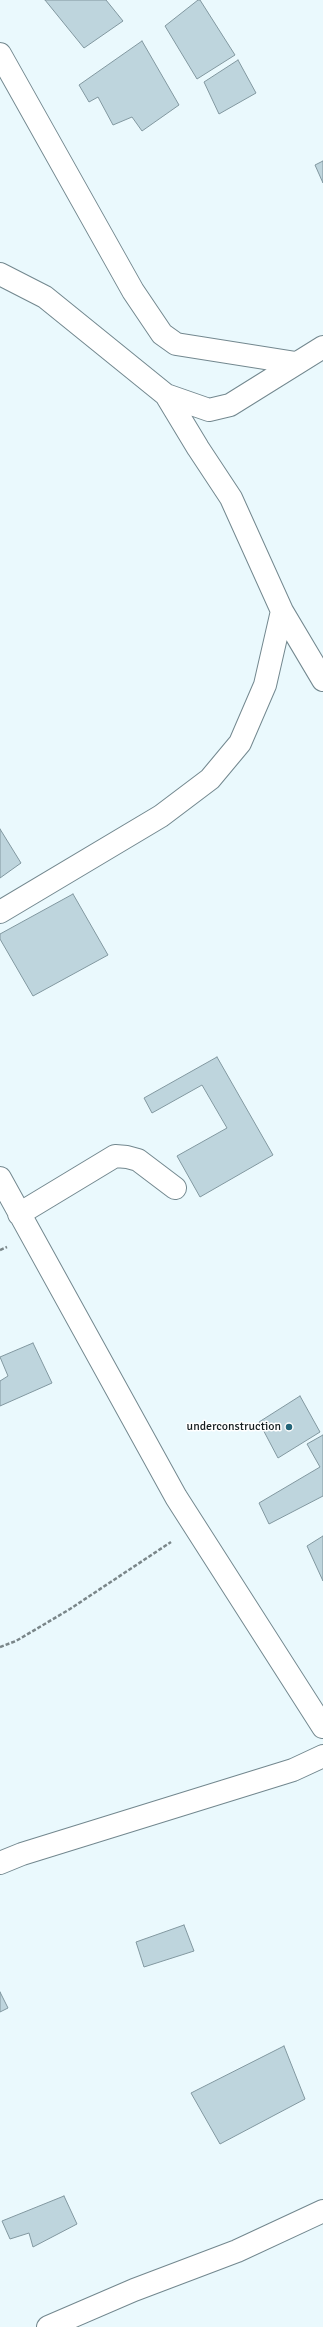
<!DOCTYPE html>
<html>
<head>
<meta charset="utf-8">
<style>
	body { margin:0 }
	canvas { display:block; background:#eaf9fd }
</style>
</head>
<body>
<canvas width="323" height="2327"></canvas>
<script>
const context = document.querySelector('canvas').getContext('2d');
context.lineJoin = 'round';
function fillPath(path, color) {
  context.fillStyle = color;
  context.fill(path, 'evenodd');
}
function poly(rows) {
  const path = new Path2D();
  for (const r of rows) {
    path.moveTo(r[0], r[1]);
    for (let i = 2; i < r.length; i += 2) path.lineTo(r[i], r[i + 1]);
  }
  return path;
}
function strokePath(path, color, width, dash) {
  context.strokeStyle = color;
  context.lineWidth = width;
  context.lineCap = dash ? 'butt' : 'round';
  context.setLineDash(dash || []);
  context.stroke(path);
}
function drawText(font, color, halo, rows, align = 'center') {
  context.font = font + ' Signika,sans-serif';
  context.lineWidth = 3;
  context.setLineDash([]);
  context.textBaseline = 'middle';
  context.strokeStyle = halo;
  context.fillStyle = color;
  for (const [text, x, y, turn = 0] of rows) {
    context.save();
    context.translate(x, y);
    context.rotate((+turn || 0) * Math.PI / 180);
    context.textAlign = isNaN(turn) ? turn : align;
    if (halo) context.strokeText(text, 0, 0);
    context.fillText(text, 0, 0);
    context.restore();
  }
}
const building = poly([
	[45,0,106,0,123,21,84,48,45,0],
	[198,0,200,0,235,55,197,79,165,26,198,0],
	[142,41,179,105,142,131,132,117,113,125,98,97,89,102,79,85,142,41],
	[238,60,256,93,219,114,204,82,238,60],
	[323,161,323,183,315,165,323,161],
	[0,829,21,863,0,878,0,829],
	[73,894,108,955,33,996,0,939,0,934,73,894],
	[217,1057,273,1155,200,1197,177,1156,227,1128,202,1085,152,1113,144,1098,217,1057],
	[33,1343,52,1383,0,1406,0,1381,8,1376,0,1357,33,1343],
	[300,1396,320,1432,278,1458,259,1422,300,1396],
	[323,1435,323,1496,269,1524,259,1503,320,1467,307,1444,323,1435],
	[323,1536,323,1581,307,1546,323,1536],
	[184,1925,194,1951,144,1967,136,1942,184,1925],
	[0,1992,8,2008,0,2012,0,1992],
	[284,2046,305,2099,220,2144,191,2093,284,2046],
	[64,2196,77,2224,33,2247,29,2233,10,2239,2,2221,64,2196]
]);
fillPath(building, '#bed5dd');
strokePath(building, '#8298a0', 1);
const minor = poly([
	[0,54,133,291,162,334,176,344,296,363],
	[0,274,45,297,166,395,209,410,230,405,323,347],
	[166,395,198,448,231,498,282,611,323,680],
	[0,912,161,816,210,779,240,743,265,685,282,611],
	[0,1178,176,1497,323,1727],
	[19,1214,115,1156,127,1157,138,1160,175,1188],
	[0,1863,22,1854,293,1770,323,1756],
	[48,2327,134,2290,237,2251,323,2211]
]);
strokePath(minor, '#73888f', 24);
strokePath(poly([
	[0,1250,7,1247],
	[0,1647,16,1641,70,1609,171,1542]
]), '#7a8689', 2.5, [4, 2]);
strokePath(minor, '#fff', 22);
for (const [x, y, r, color] of [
	[289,1427,4,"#236578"]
]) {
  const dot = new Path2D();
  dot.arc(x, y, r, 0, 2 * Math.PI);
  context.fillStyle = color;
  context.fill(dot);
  strokePath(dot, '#fff', 1.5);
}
drawText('12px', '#141d1f', '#fff', [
	["underconstruction",281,1427]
], 'right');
</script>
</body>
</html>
